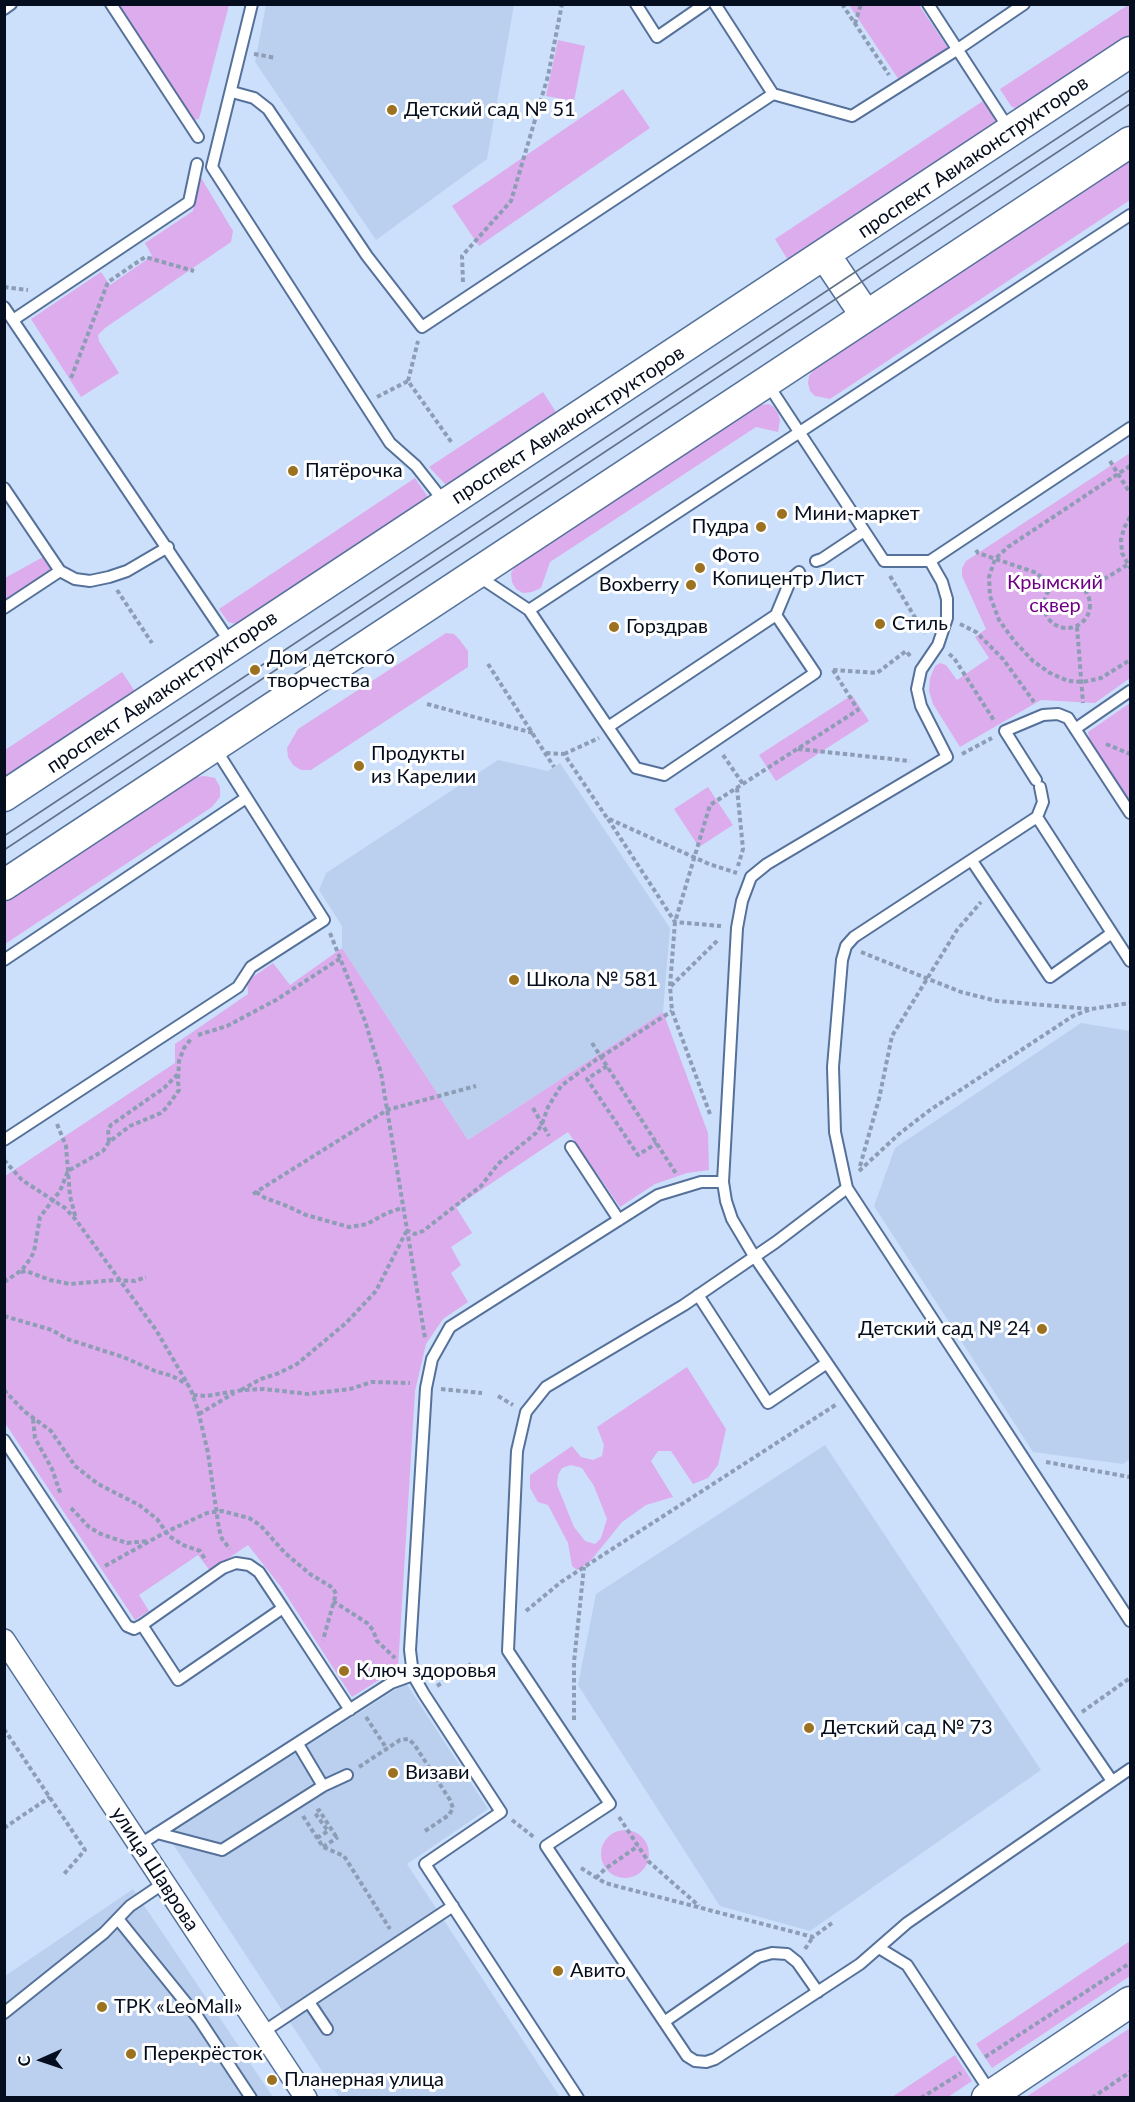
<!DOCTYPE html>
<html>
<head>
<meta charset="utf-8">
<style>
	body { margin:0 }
	#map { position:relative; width:1135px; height:2102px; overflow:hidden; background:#cce0fc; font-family:Lato,sans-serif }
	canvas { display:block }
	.frame { position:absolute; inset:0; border:6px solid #050e1e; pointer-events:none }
	.north { position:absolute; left:12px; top:2030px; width:60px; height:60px; -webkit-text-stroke:4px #fff; paint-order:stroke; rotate:267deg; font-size:16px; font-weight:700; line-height:24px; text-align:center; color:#050e1e }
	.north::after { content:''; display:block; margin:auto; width:21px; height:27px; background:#050e1e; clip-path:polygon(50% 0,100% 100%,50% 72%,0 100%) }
</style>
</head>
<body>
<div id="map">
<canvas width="1135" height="2102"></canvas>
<div class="frame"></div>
<div class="north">С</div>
</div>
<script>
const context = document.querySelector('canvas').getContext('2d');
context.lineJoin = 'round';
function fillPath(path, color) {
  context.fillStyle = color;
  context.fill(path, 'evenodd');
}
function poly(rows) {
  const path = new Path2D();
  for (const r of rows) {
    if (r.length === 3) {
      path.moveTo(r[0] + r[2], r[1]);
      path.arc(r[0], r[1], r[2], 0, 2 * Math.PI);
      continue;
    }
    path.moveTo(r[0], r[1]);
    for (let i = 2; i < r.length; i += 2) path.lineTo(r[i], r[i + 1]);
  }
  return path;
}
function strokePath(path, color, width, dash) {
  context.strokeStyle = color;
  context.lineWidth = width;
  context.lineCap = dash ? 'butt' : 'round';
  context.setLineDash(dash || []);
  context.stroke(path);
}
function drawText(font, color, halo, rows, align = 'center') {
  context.font = font + ' Lato,sans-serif';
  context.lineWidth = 6;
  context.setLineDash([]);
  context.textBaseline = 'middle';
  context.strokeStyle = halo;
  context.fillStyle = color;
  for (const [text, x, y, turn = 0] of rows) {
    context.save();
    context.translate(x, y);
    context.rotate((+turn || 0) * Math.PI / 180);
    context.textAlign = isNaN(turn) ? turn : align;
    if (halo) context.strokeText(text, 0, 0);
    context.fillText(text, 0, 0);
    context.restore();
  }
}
fillPath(poly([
	[266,5,514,5,487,159,376,240,255,62],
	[498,760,548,771,560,763,670,928,663,1012,468,1140,342,948,342,926,319,890,326,873],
	[1081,1023,1130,1031,1130,1459,1123,1464,1033,1452,874,1206,895,1148],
	[825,1445,1041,1770,810,1931,720,1906,578,1685,596,1594],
	[406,1683,488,1809,407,1864,560,2097,339,2097,167,1835],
	[133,1889,273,2097,5,2098,5,1976]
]), '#bbd0ef');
fillPath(poly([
	[117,5,229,5,199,119,193,120],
	[849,5,919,5,948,48,899,80],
	[1128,5,1130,5,1130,36,1019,110,1011,106,1000,89],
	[558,40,585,46,574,101,546,96],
	[623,89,650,128,479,246,452,206],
	[983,101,994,117,996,125,789,262,775,239],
	[1130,159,1130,200,830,399,815,396,810,391,808,383,809,376,815,368],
	[200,176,233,231,231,242,105,328,98,335,99,341,119,373,81,397,31,319,101,272,110,285,152,256,145,243,193,211],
	[543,392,558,415,448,487,429,467],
	[769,404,774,407,778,413,780,420,778,432,756,427,550,562,541,588,532,592,523,593,516,589,512,582,511,573,516,565,760,405],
	[1130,453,1130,678,1095,703,1041,700,960,747,933,704,929,691,930,678,935,666,940,663,946,665,957,680,989,658,975,637,986,629,962,576,962,568,966,561],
	[415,478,430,500,239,625,228,622,219,609],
	[43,557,51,569,5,602,5,578],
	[446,633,454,634,459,639,468,651,468,667,311,770,301,770,293,765,288,757,287,748,298,729],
	[122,672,136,693,5,781,5,750],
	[852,695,869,721,776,781,759,755],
	[1130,703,1130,803,1090,742,1088,732],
	[205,776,215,778,220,787,220,797,212,807,5,944,5,903,195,777],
	[708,787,733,825,699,847,674,809],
	[342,948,468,1140,663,1012,708,1133,709,1170,687,1173,655,1184,620,1207,568,1132,456,1207,472,1233,451,1247,461,1265,451,1273,468,1302,443,1319,426,1344,415,1391,398,1668,352,1697,281,1587,248,1545,210,1571,198,1555,139,1595,149,1611,135,1620,5,1423,5,1176,175,1063,175,1044,248,994,247,981,273,963,290,985],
	[687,1367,726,1429,718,1465,708,1478,693,1484,671,1451,658,1451,651,1461,673,1497,646,1505,622,1522,588,1564,577,1570,572,1566,568,1543,548,1505,538,1502,530,1488,530,1475,572,1446,581,1457,593,1460,602,1456,604,1445,597,1427],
	[571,1465,582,1468,594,1486,607,1519,601,1538,595,1544,585,1541,574,1527,557,1485,558,1475,562,1468],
	[625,1854,24],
	[1130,1941,1130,1976,992,2068,976,2044],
	[1130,2028,1130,2097,1026,2097],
	[955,2055,972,2081,948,2097,892,2097]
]), '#ddacec');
const lane = poly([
	[111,4,198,137],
	[252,4,212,167,390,443,416,466,445,503],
	[636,4,657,37,705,4],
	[715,4,773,94],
	[928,4,1009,129],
	[4,9,11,4],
	[232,92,254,98,268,109,367,256,422,327,773,94,852,116,958,49,1024,4],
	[4,307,232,645],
	[13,320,189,202,197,164],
	[767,383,884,561,930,561,1130,428],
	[4,488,60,571,4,608],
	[816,561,822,559,864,531],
	[930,561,942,582,947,599,947,618,938,645,921,670,917,689,921,706,947,757,767,864,751,877,742,901,737,928,723,1182,726,1201,732,1219,754,1256,1112,1781],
	[60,571,75,579,90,581,109,577,127,571,168,547],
	[478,576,529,610,1130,215],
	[529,610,608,727,776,615,791,579,799,572],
	[608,727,636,768,664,775,815,673,776,615],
	[1075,729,1130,691],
	[1036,780,1005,731,1043,715,1058,714,1068,718,1130,813],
	[1040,787,1043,802,1037,817,854,937,846,946,842,960,833,1067,835,1132,847,1188,1130,1621],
	[1037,817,1130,961],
	[972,861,1050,977,1112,933],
	[4,960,246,798],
	[4,1140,238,987,251,967,324,920,215,748],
	[571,1147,619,1220],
	[847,1188,776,1242,684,1305,546,1387,526,1412,517,1451,508,1651,610,1804,546,1846,687,2056,695,2061,706,2062,715,2059,860,1964,907,1923,1130,1769],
	[698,1295,768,1403,827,1363],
	[4,1440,127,1626,134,1629,142,1625],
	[283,1608,259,1572,249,1565,236,1563,223,1568,142,1625,178,1680,283,1608,350,1710],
	[323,1786,347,1775],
	[157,1833,222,1850,323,1786,298,1744],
	[139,1845,391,1683,413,1675],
	[118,1919,199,2019,251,2098],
	[879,1948,907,1965,991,2093],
	[309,2002,327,2029],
	[4,2013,104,1933,130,1906,164,1883],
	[664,2022,758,1957,772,1953,787,1954,797,1962,818,1992],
	[263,2032,453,1906],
	[578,2098,425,1864,501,1812,424,1694,413,1675,410,1650,426,1388,432,1359,450,1327,658,1195,701,1182,723,1182]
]);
const street = poly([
	[4,1640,306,2098]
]);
const secondary = poly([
	[825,255,866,316],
	[4,796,1130,52],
	[4,885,1130,142],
	[987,2098,1130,2002]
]);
strokePath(lane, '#55719a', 14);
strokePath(street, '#55719a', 24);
strokePath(secondary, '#55719a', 33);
strokePath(poly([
	[842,4,889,75],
	[855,24,861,4],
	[254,54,276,58],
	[463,282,462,256,511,201,548,76,562,4],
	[4,287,28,290],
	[71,378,108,282,145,257,194,271],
	[408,381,418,341],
	[377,397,408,381,452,443],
	[1110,461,1130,493],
	[1130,466,1008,547,995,559,989,577,990,596,999,620,1015,642,1033,661,1050,673,1068,681,1083,682,1101,678,1130,660],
	[1130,517,1124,528,1121,540,1122,553,1130,568],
	[976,550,978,553,1037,573,1051,588],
	[890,576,925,634],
	[1067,605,23],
	[117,590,152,643],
	[1085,591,1127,565],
	[960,624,976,632,1003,659,1034,702],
	[1077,627,1083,703],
	[949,654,954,658,995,722],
	[488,664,554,767],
	[833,670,877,673,906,651,911,657],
	[427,704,533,733],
	[1106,744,1130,754],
	[798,749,910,761],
	[546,753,564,754,607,818,709,864,737,873],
	[564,754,599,738],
	[962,754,992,738],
	[723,755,743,784],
	[737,788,743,849,738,866],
	[608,819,675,922,721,926],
	[330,933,365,1021,381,1073,425,1338],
	[861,952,961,992,997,1001,1090,1009],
	[671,986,719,939],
	[198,1035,227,1026,276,1000,341,958],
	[592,1043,677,1175],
	[601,1057,672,1011],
	[607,1066,587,1079,638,1155,657,1143],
	[533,1108,549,1136],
	[710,1114,672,1011,670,986,675,922,710,805,858,710,833,670],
	[57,1124,66,1146,70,1196,76,1219],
	[109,1142,108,1129,111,1125,164,1088,178,1074],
	[4,1160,22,1180,65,1208,76,1220,156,1330,176,1364,191,1390,198,1410,208,1453,219,1529,222,1539,230,1549],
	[860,1166,879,1099,892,1036,957,930,981,902],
	[859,1171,899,1134,930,1110,1073,1016,1091,1009,1130,1003],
	[256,1192,265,1198,287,1206,306,1215,349,1227,367,1224,387,1213,402,1208],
	[253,1194,387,1110,476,1086],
	[406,1230,415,1234,423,1231,481,1186,498,1164,536,1133,542,1124,548,1107,561,1086,601,1056],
	[21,1272,26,1271,50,1280,70,1284,115,1280,135,1281,146,1277],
	[4,1282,22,1270,30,1259,34,1252,40,1217,60,1191,68,1171,103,1151,109,1142,130,1126,161,1113,167,1107,179,1090,178,1082,179,1061,184,1048,191,1039],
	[4,1316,52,1330,67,1339,123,1357,155,1371,172,1376,187,1384],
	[441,1389,482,1393],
	[4,1390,24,1411,51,1431,75,1466,98,1484,139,1505,157,1519,169,1536,183,1545,200,1551,206,1561],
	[241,1390,261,1379,279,1373,297,1364,346,1323,376,1291,406,1232],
	[193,1395,206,1396,243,1390,264,1389,308,1394,350,1389,372,1382,410,1383],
	[498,1396,513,1405],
	[199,1414,234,1393],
	[33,1419,35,1438,52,1469,61,1495],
	[1046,1462,1130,1477],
	[71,1508,89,1527,101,1534,127,1543,148,1541],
	[105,1566,166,1532,207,1513,222,1511,249,1518,260,1525,285,1553,310,1574,333,1588,336,1594,323,1640],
	[333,1601,367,1623,373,1630,377,1641,395,1658],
	[526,1611,561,1582,837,1404],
	[437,1686,471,1664],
	[1082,1712,1130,1678],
	[366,1717,387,1749],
	[574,1720,574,1662,584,1567],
	[4,1729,85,1850,64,1874],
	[359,1767,400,1740,408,1739,414,1744,450,1800,453,1808,449,1815,425,1831],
	[303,1816,323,1847,344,1856,390,1929],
	[619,1817,648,1861,699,1906],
	[512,1820,535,1838],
	[4,1828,50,1797],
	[317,1838,328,1831,315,1813,319,1810,337,1838],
	[323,1847,338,1837],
	[581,1868,605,1883,813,1937,832,1923],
	[596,1878,605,1869,638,1846],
	[805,1949,813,1937],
	[985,2057,1130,1963],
	[921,2098,961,2073],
	[1092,2098,1130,2072]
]), '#8d9db5', 4, [4.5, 3]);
strokePath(lane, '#fff', 10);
strokePath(street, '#fff', 21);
strokePath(secondary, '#fff', 30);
strokePath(poly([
	[4,836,1130,90],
	[4,850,1130,104]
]), '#637187', 1.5);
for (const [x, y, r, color] of [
	[392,110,6,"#9c7120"],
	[293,471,6,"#9c7120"],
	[782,514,6,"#9c7120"],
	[761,527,6,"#9c7120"],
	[700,568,6,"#9c7120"],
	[691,585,6,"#9c7120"],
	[880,624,6,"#9c7120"],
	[614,627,6,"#9c7120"],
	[255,670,6,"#9c7120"],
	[359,766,6,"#9c7120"],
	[514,980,6,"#9c7120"],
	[1042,1329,6,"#9c7120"],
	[344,1671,6,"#9c7120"],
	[809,1728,6,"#9c7120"],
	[393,1773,6,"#9c7120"],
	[558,1971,6,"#9c7120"],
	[102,2007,6,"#9c7120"],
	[131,2054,6,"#9c7120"],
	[272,2080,6,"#9c7120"]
]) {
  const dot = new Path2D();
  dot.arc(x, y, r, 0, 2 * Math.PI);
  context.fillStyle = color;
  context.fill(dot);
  strokePath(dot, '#fff', 2);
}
drawText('20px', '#050e1e', '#fff', [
	["Детский сад № 51",404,110],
	["Пятёрочка",305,471],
	["Мини-маркет",794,514],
	["Пудра",749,527,"right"],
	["Фото",712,556],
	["Копицентр Лист",712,579],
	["Boxberry",679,585,"right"],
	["Стиль",892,624],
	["Горздрав",626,627],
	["Дом детского",267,658],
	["творчества",267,681],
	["Продукты",371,754],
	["из Карелии",371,777],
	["Школа № 581",526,980],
	["Детский сад № 24",1030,1329,"right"],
	["Ключ здоровья",356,1671],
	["Детский сад № 73",821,1728],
	["Визави",405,1773],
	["Авито",570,1971],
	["ТРК «LeoMall»",114,2007],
	["Перекрёсток",143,2054],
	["Планерная улица",284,2080]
], 'left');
drawText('20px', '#050e1e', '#fff', [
	["проспект Авиаконструкторов",973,157,-34],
	["проспект Авиаконструкторов",568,425,-33],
	["проспект Авиаконструкторов",162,692,-34],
	["улица Шаврова",155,1869,57]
]);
drawText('20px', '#6e0086', '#fff', [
	["Крымский",1055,583],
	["сквер",1055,606]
]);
</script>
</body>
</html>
